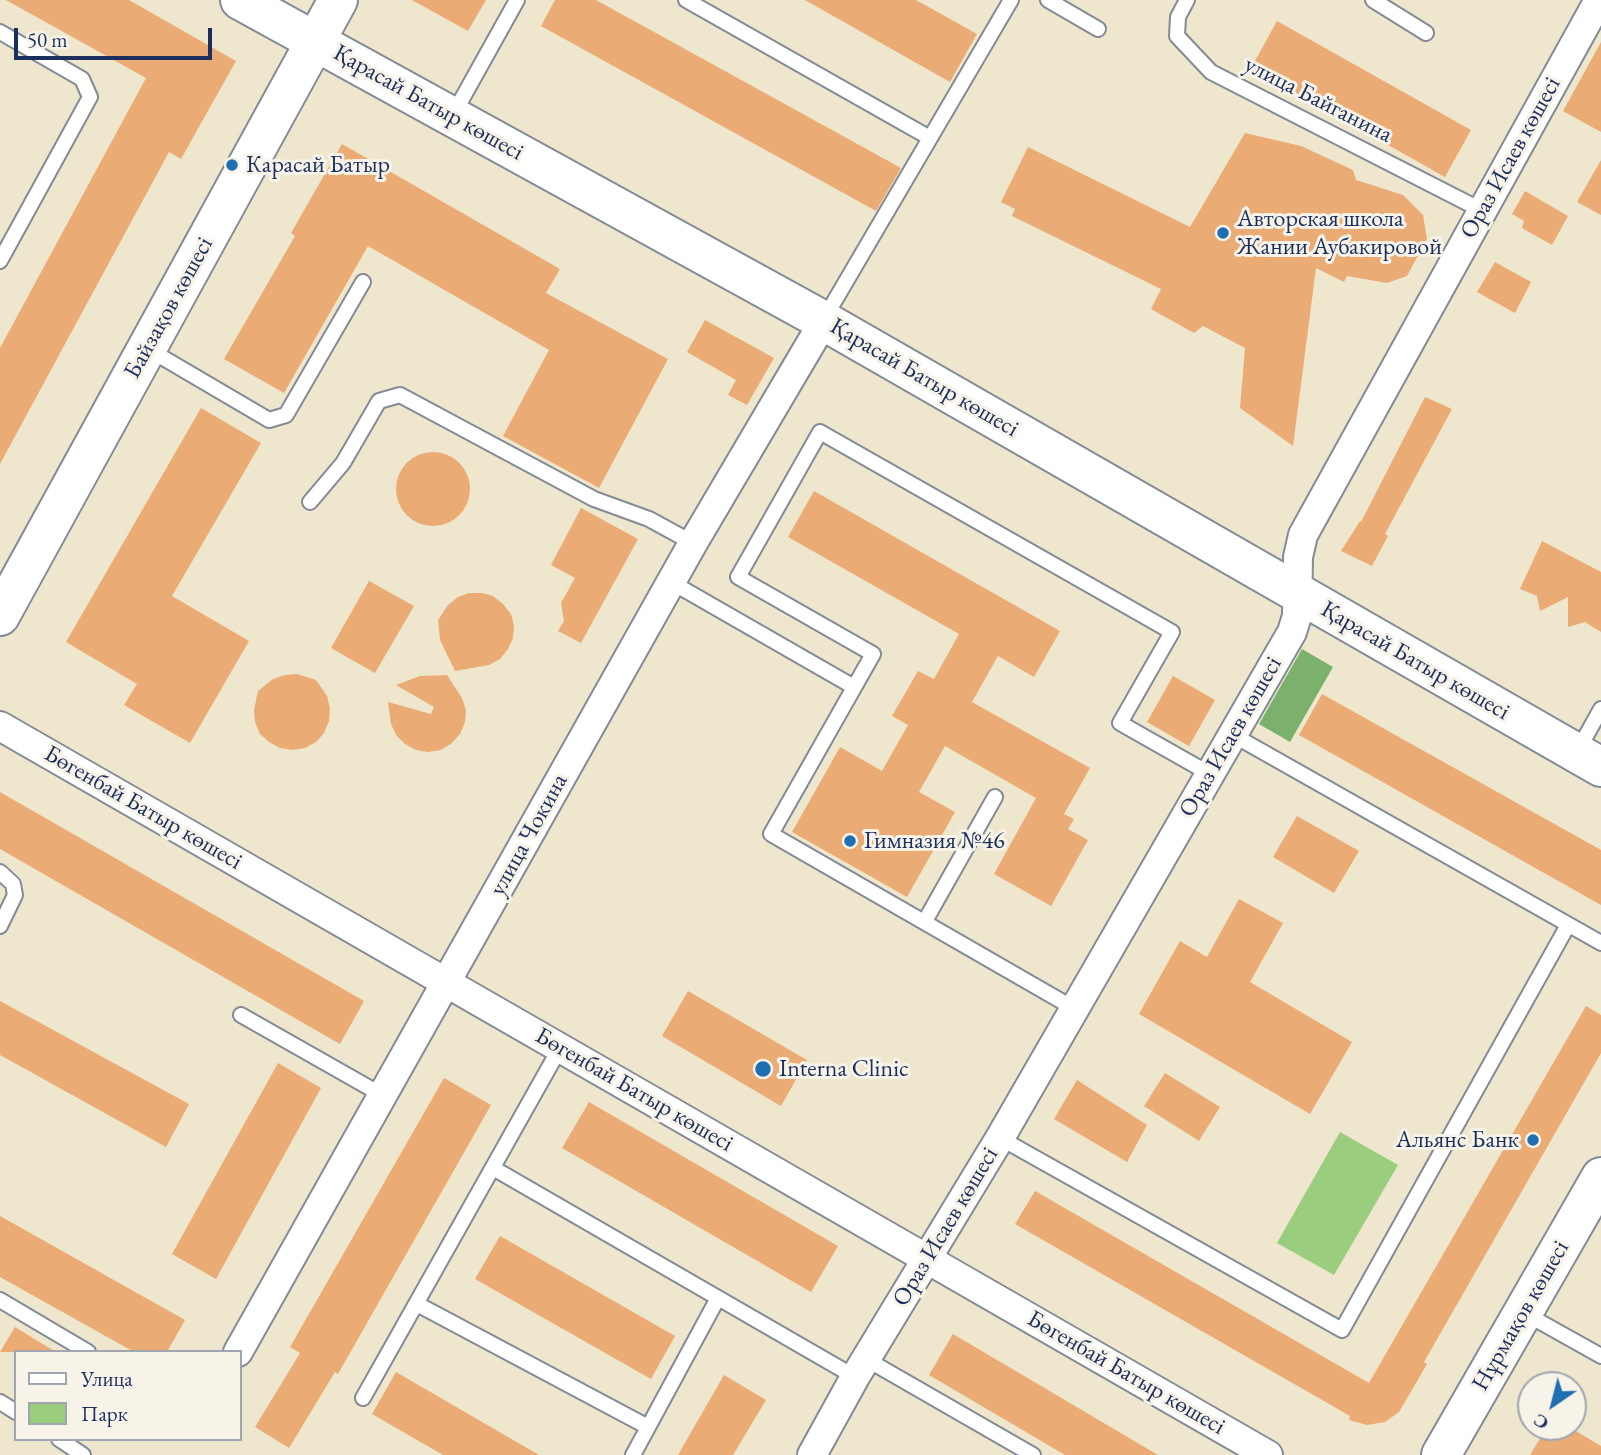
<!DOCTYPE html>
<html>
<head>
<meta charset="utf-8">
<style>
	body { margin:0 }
	#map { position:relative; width:1601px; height:1455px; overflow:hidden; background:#eee7cd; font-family:"EB Garamond",serif }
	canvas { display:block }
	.legend { position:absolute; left:14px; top:1350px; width:228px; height:91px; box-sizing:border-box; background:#f7f3e8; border:2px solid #9fa5b1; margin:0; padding:9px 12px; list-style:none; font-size:21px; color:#1b2f5e }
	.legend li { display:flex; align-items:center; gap:14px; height:35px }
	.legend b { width:35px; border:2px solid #9fa5b1 }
	.north { position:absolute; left:1517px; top:1371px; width:70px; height:70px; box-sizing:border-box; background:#f7f3e8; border:2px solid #9fa5b1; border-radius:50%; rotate:215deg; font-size:19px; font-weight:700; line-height:28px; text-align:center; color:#1b2f5e }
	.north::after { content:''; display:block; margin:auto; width:24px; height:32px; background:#1f6fb2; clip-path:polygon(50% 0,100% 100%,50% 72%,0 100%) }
	.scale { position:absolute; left:14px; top:28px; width:198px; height:32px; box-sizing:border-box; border:4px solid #1b2f5e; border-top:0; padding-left:9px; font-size:21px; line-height:24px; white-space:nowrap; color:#1b2f5e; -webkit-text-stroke:5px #f7f3e8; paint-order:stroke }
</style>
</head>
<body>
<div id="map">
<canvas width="1601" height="1455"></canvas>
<ul class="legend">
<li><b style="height:9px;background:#fff"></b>Улица</li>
<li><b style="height:19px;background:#9acd7e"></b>Парк</li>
</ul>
<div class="north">С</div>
<div class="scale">50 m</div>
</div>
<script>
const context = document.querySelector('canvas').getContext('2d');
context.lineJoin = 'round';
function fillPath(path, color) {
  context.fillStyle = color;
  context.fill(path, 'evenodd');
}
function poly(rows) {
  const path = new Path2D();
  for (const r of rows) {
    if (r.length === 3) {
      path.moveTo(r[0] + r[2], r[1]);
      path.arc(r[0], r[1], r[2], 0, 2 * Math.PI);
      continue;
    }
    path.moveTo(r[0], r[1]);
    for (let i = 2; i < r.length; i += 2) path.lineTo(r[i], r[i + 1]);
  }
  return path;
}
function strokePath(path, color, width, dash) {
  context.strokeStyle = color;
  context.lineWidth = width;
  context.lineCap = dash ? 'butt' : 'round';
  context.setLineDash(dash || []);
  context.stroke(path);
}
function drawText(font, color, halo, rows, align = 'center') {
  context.font = font + ' "EB Garamond",serif';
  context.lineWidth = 6;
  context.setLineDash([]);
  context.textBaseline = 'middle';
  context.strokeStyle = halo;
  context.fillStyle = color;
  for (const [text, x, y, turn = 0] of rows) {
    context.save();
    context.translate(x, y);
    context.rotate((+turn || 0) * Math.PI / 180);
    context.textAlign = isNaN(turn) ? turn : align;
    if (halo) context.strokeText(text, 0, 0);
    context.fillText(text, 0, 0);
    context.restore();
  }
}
fillPath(poly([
	[1340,1132,1398,1165,1334,1275,1277,1243]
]), '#9acd7e');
fillPath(poly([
	[1302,649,1333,667,1290,742,1259,724]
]), '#7bb06d');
fillPath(poly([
	[6,0,129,0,236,61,181,159,169,152,0,464,0,348,146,78],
	[412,0,486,0,468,31],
	[555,0,596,0,901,168,876,211,541,26],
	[805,0,916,0,977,34,950,82],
	[1277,21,1471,130,1445,177,1251,68],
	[1601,42,1601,132,1563,111],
	[1245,133,1301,146,1353,170,1356,180,1403,195,1423,215,1427,239,1407,276,1387,283,1347,276,1344,282,1316,268,1293,446,1240,408,1245,348,1203,326,1194,333,1151,309,1161,289,1012,216,1015,209,1001,202,1028,147,1190,227],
	[342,144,560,269,546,293,668,359,599,488,503,436,549,350,368,246,284,393,224,359,295,236,291,233],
	[1601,160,1601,215,1577,202],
	[1525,191,1568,216,1552,245,1522,228,1524,221,1512,214],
	[1495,262,1531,282,1515,313,1477,292],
	[705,320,774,358,747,405,728,395,736,380,687,352],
	[1425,397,1452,409,1385,534,1388,536,1372,566,1341,551,1360,521,1361,522],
	[201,408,261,443,172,596,249,641,190,743,124,705,137,684,66,642],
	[433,489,37],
	[814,491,1060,631,1034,677,998,656,972,702,1090,768,1064,814,1074,819,1068,829,1088,840,1051,906,994,874,1036,798,945,746,919,792,955,812,907,897,792,832,840,747,882,771,908,725,892,716,918,671,934,679,959,634,788,537],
	[581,508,638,539,581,643,558,631,564,621,561,603,575,578,551,565],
	[1542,541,1601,572,1601,632,1585,622,1568,627,1568,597,1540,611,1537,596,1520,589],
	[369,581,414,606,375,673,331,648],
	[469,593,482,593,493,596,503,604,511,614,514,626,513,638,508,649,500,659,489,665,455,671,440,640,438,620,448,605,458,597],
	[297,674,316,680,327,696,330,708,329,721,324,733,316,742,305,748,293,750,280,748,269,742,260,734,255,722,254,710,258,691,273,679,285,675],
	[447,675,462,698,466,710,465,722,460,734,452,743,441,750,428,752,416,750,405,744,396,735,391,724,388,702,431,714,434,707,396,685,420,676],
	[1173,676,1215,700,1189,746,1147,722],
	[1322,694,1601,850,1601,905,1299,735],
	[0,792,364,1001,340,1044,0,849],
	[1297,816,1359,851,1334,893,1273,857],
	[1239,899,1283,923,1250,982,1352,1042,1310,1114,1139,1014,1180,941,1207,957],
	[688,991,807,1060,781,1106,662,1036],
	[0,1001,189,1104,166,1147,0,1055],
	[1586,1006,1601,1015,1601,1053,1424,1362,1427,1364,1399,1412,1385,1422,1367,1425,1349,1420,1350,1416,1015,1224,1035,1191,1369,1383],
	[278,1063,321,1088,216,1279,172,1254],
	[1165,1073,1220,1107,1199,1141,1144,1106],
	[444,1078,491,1105,338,1374,335,1372,289,1448,255,1427,300,1353,290,1347],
	[1077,1080,1147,1125,1127,1162,1054,1119],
	[589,1102,838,1246,811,1292,562,1148],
	[0,1216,185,1320,167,1352,134,1352,0,1277],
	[500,1236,675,1336,651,1379,475,1279],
	[15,1327,56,1352,0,1352],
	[953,1334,1158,1455,1065,1455,929,1375],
	[396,1372,539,1455,443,1455,372,1414],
	[724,1375,766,1400,733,1455,678,1455],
	[1547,1427,1569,1427,1601,1446,1601,1455,1530,1455]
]), '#ebab74');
const lane = poly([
	[686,0,930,138],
	[1048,0,1098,29],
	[1187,0,1178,17,1177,36,1211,72,1481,210],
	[1373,0,1426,33],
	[0,32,82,79,90,97,0,261],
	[453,115,517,0],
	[824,319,1011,0],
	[148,349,269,420,286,415,363,282],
	[310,502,343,463,379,401,400,395,594,499,649,519,693,543],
	[671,582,854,687],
	[1233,735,1601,943],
	[1577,752,1601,709],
	[0,872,13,884,15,895,0,926],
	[925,921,995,797],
	[1075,1009,771,834,873,654,738,577,820,432,1172,632,1120,723,1210,774],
	[241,1015,382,1095],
	[1000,1138,1342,1330,1568,925],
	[493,1168,855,1377],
	[0,1300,88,1352],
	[417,1304,648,1427],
	[1526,1314,1601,1356],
	[866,1359,1033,1455],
	[363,1398,560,1048],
	[0,1402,16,1412],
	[59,1439,83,1455],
	[633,1455,718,1298]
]);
const street = poly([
	[0,726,1268,1455],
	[238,1352,693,543,824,321],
	[812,1455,855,1377,1000,1138,1292,632,1297,616,1298,557,1303,535,1599,0]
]);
const secondary = poly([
	[240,0,824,321,1601,767],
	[0,616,338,0],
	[1441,1455,1601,1177]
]);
strokePath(lane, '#848b96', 18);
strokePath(street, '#848b96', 32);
strokePath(secondary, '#848b96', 42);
strokePath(lane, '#fff', 14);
strokePath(street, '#fff', 28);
strokePath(secondary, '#fff', 38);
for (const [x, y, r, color] of [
	[232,165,7,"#1f6fb2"],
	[1223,233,7,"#1f6fb2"],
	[850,841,7,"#1f6fb2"],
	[763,1069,9,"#1f6fb2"],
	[1533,1140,7,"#1f6fb2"]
]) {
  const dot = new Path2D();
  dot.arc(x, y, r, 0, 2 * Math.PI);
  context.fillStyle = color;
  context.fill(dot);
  strokePath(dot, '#f7f3e8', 2.5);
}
drawText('24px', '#1b2f5e', '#f7f3e8', [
	["улица Байганина",1318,100,27],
	["Қарасай Батыр көшесі",428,103,29],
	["Ораз Исаев көшесі",1511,158,-61],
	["Байзақов көшесі",169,308,-61],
	["Қарасай Батыр көшесі",924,378,30],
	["Қарасай Батыр көшесі",1415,661,30],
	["Ораз Исаев көшесі",1231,737,-60],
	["Бөгенбай Батыр көшесі",143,808,30],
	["улица Чокина",529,835,-61],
	["Бөгенбай Батыр көшесі",634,1090,30],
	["Ораз Исаев көшесі",946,1227,-59],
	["Нұрмақов көшесі",1521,1316,-60],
	["Бөгенбай Батыр көшесі",1126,1373,30]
]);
drawText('24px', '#1b2f5e', '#f7f3e8', [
	["Карасай Батыр",246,165],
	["Авторская школа",1237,219],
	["Жании Аубакировой",1237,247],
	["Гимназия №46",864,841],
	["Interna Clinic",779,1069],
	["Альянс Банк",1519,1140,"right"]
], 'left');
</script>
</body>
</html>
